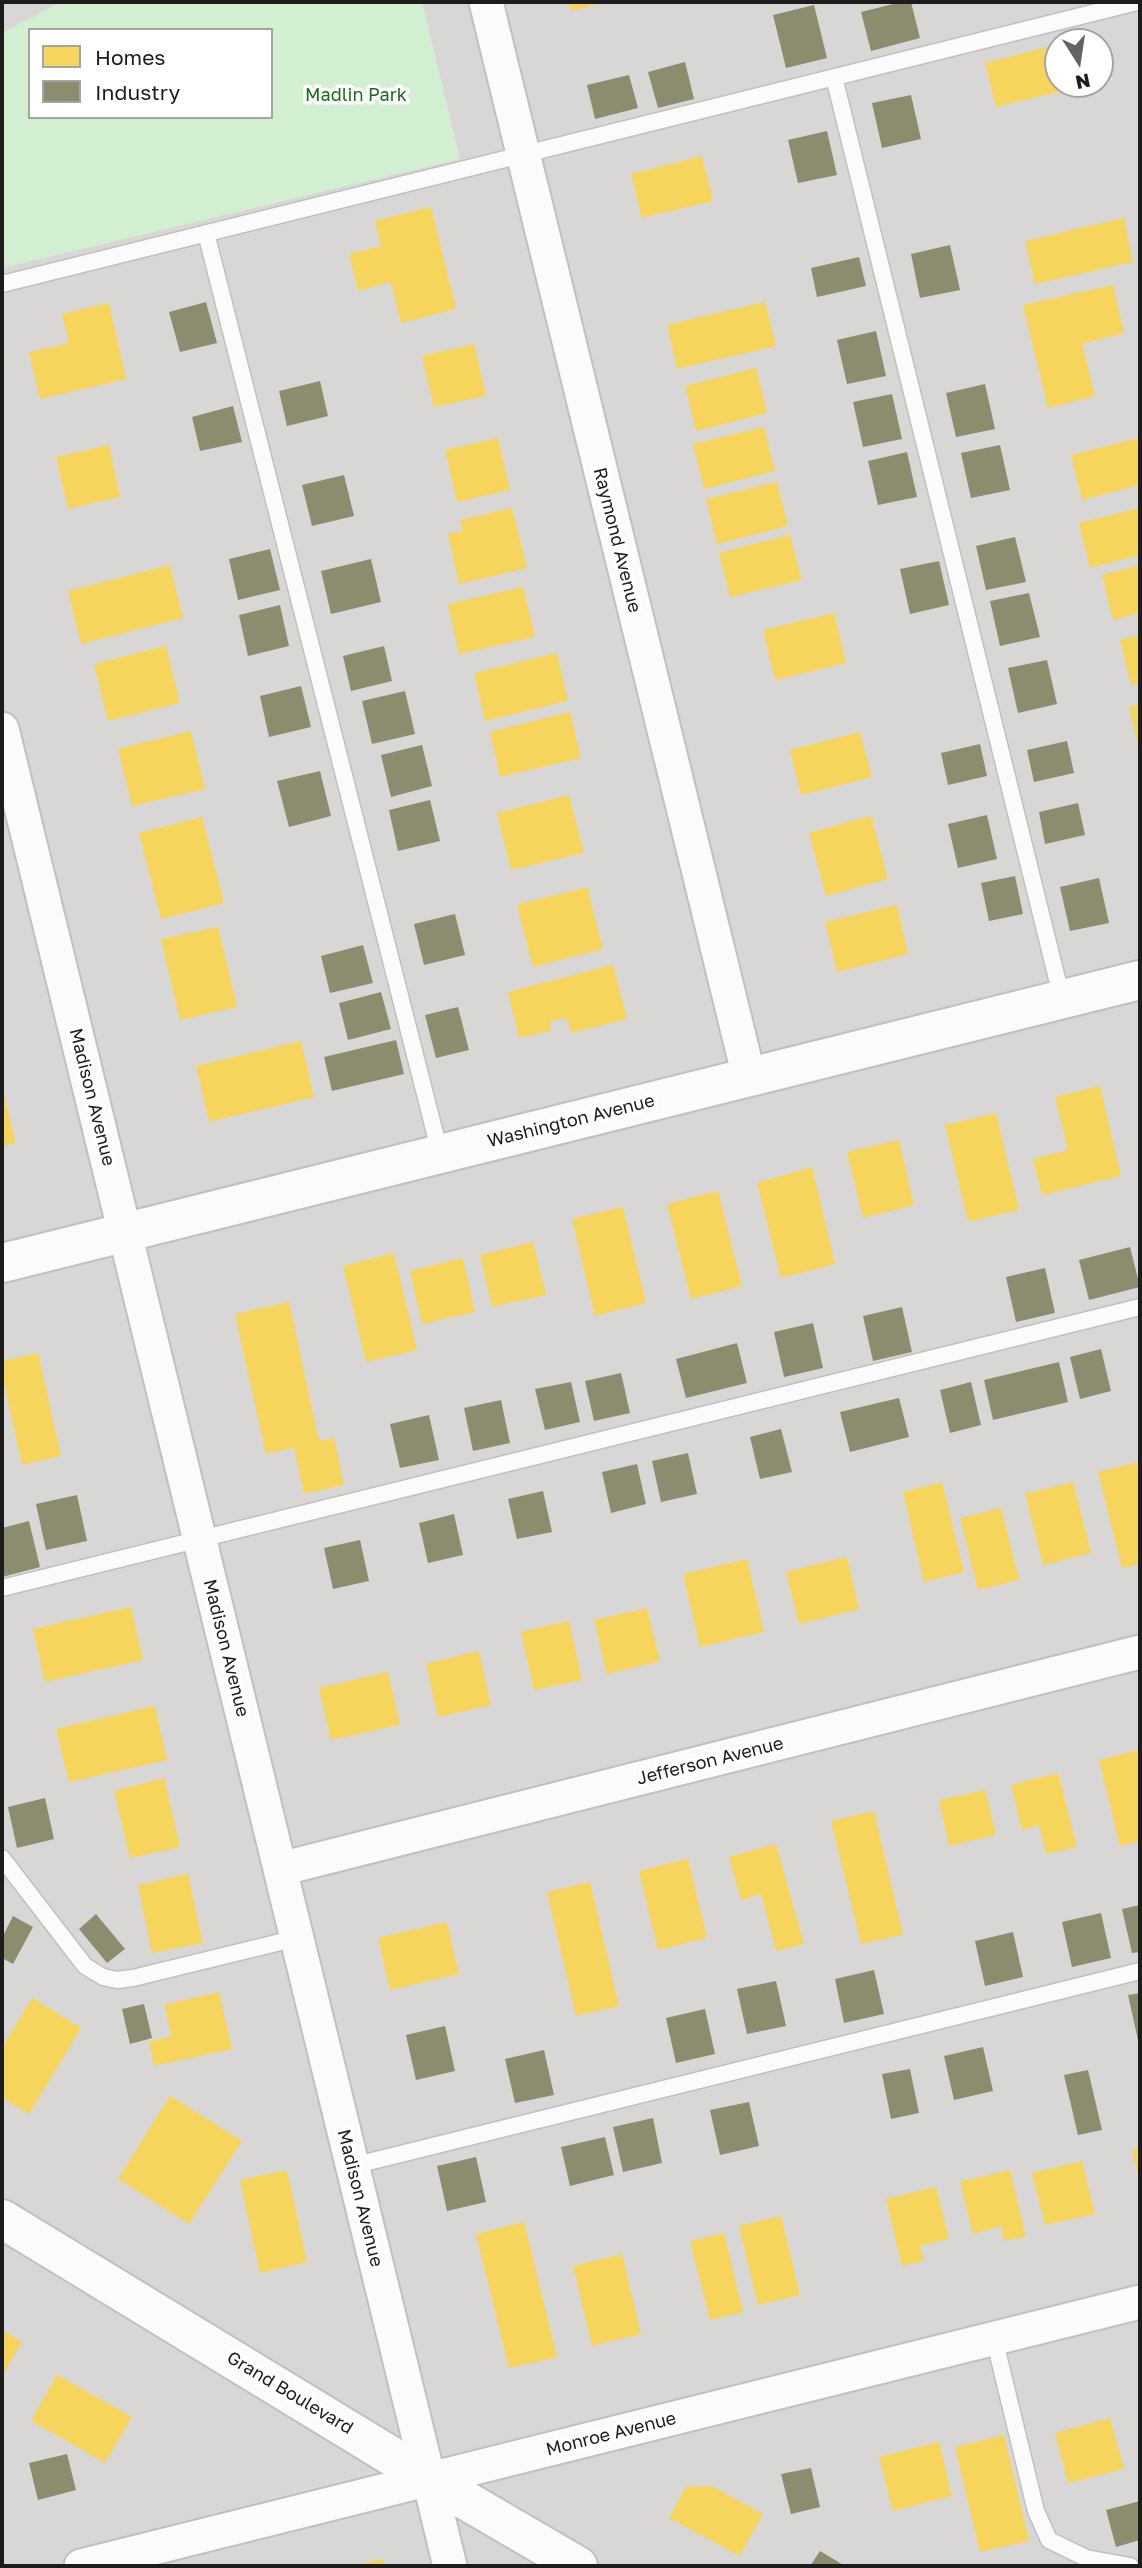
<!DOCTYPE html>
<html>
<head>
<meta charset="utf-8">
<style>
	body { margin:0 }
	#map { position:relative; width:1142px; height:2568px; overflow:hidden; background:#eae7e4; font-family:"Golos Text",sans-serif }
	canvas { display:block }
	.frame { position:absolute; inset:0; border:4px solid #1c1c1c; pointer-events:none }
	.legend { position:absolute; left:28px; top:28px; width:245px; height:91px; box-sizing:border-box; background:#fff; border:2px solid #a4a4a4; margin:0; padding:9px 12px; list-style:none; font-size:21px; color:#1c1c1c }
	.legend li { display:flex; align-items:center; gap:14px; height:35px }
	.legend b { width:35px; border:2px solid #a4a4a4 }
	.north { position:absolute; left:1044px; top:28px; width:70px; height:70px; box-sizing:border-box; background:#fff; border:2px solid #a4a4a4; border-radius:50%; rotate:168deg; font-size:19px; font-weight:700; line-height:28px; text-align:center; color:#1c1c1c }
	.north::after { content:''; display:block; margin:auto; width:24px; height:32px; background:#646362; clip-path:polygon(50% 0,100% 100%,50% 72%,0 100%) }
</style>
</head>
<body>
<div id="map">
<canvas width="1142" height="2568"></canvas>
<div class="frame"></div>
<ul class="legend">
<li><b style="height:19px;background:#f6d55c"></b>Homes</li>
<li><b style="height:19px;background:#8c8c6e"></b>Industry</li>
</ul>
<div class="north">N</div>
</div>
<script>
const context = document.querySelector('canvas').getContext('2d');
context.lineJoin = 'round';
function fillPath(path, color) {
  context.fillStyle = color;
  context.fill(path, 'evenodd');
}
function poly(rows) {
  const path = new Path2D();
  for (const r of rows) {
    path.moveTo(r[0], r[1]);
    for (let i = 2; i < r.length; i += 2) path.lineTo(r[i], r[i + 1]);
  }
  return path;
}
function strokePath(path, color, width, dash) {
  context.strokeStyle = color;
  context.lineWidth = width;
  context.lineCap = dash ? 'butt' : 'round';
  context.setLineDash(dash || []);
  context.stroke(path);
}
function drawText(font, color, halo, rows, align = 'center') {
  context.font = font + ' "Golos Text",sans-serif';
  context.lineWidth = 7;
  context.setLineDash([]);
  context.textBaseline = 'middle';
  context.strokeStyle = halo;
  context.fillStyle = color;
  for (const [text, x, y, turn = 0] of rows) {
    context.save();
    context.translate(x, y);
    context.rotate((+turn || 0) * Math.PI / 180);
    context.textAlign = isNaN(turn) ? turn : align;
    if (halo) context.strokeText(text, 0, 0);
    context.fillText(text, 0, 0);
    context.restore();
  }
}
fillPath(poly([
	[2,2,1140,2,1140,2566,2,2566],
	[30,30,271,30,271,117,30,117],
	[1058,42,1100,42,1100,84,1058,84]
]), '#d9d7d6');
fillPath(poly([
	[69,2,422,2,460,159,2,268,2,33,55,5],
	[30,30,271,30,271,117,30,117]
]), '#d3efd1');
fillPath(poly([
	[568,2,603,2,603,3,571,11],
	[1056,45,1058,84,1066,84,1067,90,996,107,985,63],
	[702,156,713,201,642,218,631,174],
	[431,207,456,309,401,323,391,282,358,291,349,254,381,246,375,221],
	[1124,218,1133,262,1035,284,1025,241],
	[1113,285,1124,333,1082,344,1095,396,1048,408,1023,305],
	[765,302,776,346,677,369,667,325],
	[109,303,126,379,40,399,29,352,69,343,62,314],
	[474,344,486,396,434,407,422,356],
	[756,368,767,413,696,431,685,386],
	[764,427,775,471,704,489,693,444],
	[498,438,510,490,457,502,445,450],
	[1140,438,1140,485,1082,500,1071,455],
	[109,445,120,497,68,509,56,457],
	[777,482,788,526,717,544,706,499],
	[512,508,527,568,459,584,448,534,463,531,460,520],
	[1140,508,1140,555,1090,568,1079,523],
	[790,535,802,580,730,597,719,553],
	[170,565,183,618,81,644,68,591],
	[1140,565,1140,613,1113,620,1102,575],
	[523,587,535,637,459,654,448,604],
	[834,613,846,663,775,680,763,630],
	[1140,635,1140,683,1131,685,1120,640],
	[166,646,180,703,108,721,94,664],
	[557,653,568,701,485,721,474,673],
	[1140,704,1140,750,1139,750,1129,707],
	[570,712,581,758,500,777,490,732],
	[191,731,205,789,132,806,118,749],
	[860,732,872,777,801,795,790,750],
	[569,795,584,853,511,870,497,813],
	[871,816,888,879,826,896,809,833],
	[202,817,224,903,161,919,139,833],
	[587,887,603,949,533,967,517,905],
	[897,905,908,954,837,972,825,922],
	[218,927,237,1007,180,1020,161,939],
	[613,965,627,1019,571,1033,567,1018,549,1022,551,1031,519,1038,508,992],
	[301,1041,314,1097,209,1122,196,1066],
	[2,1086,16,1143,2,1146],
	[1100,1086,1121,1176,1042,1195,1033,1159,1068,1150,1055,1097],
	[996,1113,1019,1210,968,1222,945,1125],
	[899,1140,914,1205,863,1218,847,1152],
	[812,1167,835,1264,781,1278,757,1183],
	[718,1191,742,1286,691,1299,667,1204],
	[623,1207,646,1303,595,1316,572,1219],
	[533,1242,546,1295,492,1307,480,1255],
	[394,1253,417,1350,366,1362,343,1266],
	[463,1258,475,1312,422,1324,410,1271],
	[289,1302,319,1441,334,1438,344,1485,304,1494,294,1448,266,1454,235,1314],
	[38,1353,61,1456,22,1465,2,1373,2,1361],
	[1140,1462,1140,1564,1122,1568,1098,1472],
	[942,1482,964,1572,924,1582,903,1492],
	[1073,1482,1091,1553,1043,1565,1025,1494],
	[1001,1508,1019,1580,978,1590,960,1518],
	[847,1557,859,1609,799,1624,786,1572],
	[747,1559,764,1632,700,1647,683,1574],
	[131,1607,143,1660,45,1682,33,1629],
	[647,1608,660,1661,607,1674,594,1620],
	[569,1621,582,1680,534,1690,521,1632],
	[479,1651,491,1705,438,1717,426,1664],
	[388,1672,400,1725,331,1740,319,1688],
	[155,1706,167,1760,69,1782,56,1729],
	[1140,1750,1140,1841,1120,1846,1099,1760],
	[1058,1773,1077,1847,1046,1854,1039,1825,1022,1830,1011,1785],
	[164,1778,180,1847,130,1858,114,1791],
	[985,1790,996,1835,949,1846,939,1800],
	[874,1811,903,1935,861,1944,831,1821],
	[776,1844,804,1944,776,1951,761,1894,741,1900,729,1857],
	[688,1859,707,1938,658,1950,639,1871],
	[188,1874,203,1943,152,1953,138,1885],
	[590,1882,619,2006,576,2016,547,1892],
	[447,1922,459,1974,390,1990,378,1938],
	[219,1992,232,2049,154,2066,149,2042,172,2036,164,2005],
	[32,1998,81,2028,29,2114,2,2098,2,2048],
	[170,2096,242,2141,189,2224,118,2179],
	[1140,2148,1140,2178,1139,2179,1132,2150],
	[1082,2161,1095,2214,1045,2225,1032,2173],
	[287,2170,307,2262,260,2273,240,2180],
	[1010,2170,1026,2237,1004,2241,1001,2226,973,2234,960,2182],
	[936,2187,949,2239,920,2246,924,2261,902,2266,886,2199],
	[781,2216,800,2295,758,2305,739,2226],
	[524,2222,557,2357,509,2368,476,2234],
	[724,2233,743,2312,710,2320,690,2241],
	[622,2254,641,2334,592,2346,573,2266],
	[2,2330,22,2342,2,2376],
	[57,2375,132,2417,105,2463,31,2421],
	[1110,2418,1124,2469,1068,2483,1055,2433],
	[1004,2435,1029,2541,980,2552,955,2447],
	[939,2442,952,2496,893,2511,879,2457],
	[711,2486,763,2514,740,2556,669,2518,686,2487],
	[383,2559,385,2566,356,2566,356,2565]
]), '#f6d55c');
fillPath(poly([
	[901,2,911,2,920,38,871,51,861,12],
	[814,5,827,58,786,68,773,15],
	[685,62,694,99,658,108,648,72],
	[629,75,638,108,595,119,587,85],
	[911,95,921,139,882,148,872,103],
	[827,131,837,175,798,183,788,140],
	[950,245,960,290,920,298,911,254],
	[859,257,866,286,817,297,811,268],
	[206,302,217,343,180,352,169,312],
	[876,331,886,376,847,384,837,340],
	[320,381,328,416,287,426,279,391],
	[985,384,995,429,956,437,946,393],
	[892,394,902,439,863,447,853,402],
	[233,406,242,442,200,451,192,417],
	[1000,445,1010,490,971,498,961,453],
	[907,452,917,497,878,505,868,461],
	[344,475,354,516,312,526,302,485],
	[1015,537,1026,582,986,590,976,546],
	[270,549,280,590,238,600,229,559],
	[371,559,381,602,331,614,321,571],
	[939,561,949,605,910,614,900,569],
	[1029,593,1040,637,1000,646,990,601],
	[280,605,289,646,248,656,239,615],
	[384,646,392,681,351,691,343,656],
	[1047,660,1057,704,1018,713,1008,668],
	[301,686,311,727,269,737,260,696],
	[405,691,415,734,372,744,362,701],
	[1067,741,1074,773,1034,782,1027,750],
	[980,744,987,776,948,785,941,753],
	[422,745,432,786,391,797,381,755],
	[320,771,331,816,289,827,277,781],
	[430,800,440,841,398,851,389,810],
	[1078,803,1085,835,1045,844,1039,812],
	[987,815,997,859,958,868,948,824],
	[1015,876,1023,914,989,921,981,883],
	[1099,878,1109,923,1070,931,1060,887],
	[455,914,465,955,424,965,414,924],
	[363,945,373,983,330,993,321,956],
	[381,992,391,1029,348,1040,339,1003],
	[458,1007,469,1050,436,1058,425,1015],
	[396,1040,404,1074,332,1091,324,1057],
	[1130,1247,1140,1287,1089,1300,1079,1260],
	[1045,1268,1055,1313,1016,1322,1006,1277],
	[902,1307,912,1352,873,1361,863,1316],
	[813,1323,823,1368,784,1377,774,1332],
	[737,1343,747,1383,686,1398,676,1359],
	[1101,1349,1111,1391,1080,1399,1070,1357],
	[1059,1362,1068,1402,993,1420,984,1380],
	[621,1373,630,1413,594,1421,585,1381],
	[571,1382,580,1422,545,1430,535,1389],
	[971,1382,981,1425,950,1433,940,1390],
	[899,1398,909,1437,850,1452,840,1412],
	[501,1400,510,1443,473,1451,464,1408],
	[429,1415,439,1460,400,1468,390,1424],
	[781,1429,792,1472,760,1479,750,1437],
	[688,1453,697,1494,661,1502,652,1461],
	[637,1464,646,1504,611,1513,602,1472],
	[543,1491,552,1532,517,1539,508,1499],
	[77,1495,87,1541,46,1550,36,1504],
	[454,1514,463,1555,428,1563,419,1523],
	[29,1521,40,1567,2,1577,2,1528],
	[360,1540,369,1581,333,1589,324,1548],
	[45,1798,54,1839,17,1848,8,1807],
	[1140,1905,1140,1952,1132,1953,1122,1909],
	[1101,1913,1111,1958,1072,1967,1062,1922],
	[96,1914,125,1949,107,1963,79,1929],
	[13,1916,33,1927,13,1964,2,1958,2,1938],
	[1013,1932,1023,1977,985,1986,975,1941],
	[874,1970,884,2014,844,2023,835,1979],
	[776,1981,786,2026,747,2034,737,1989],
	[1140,1993,1140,2039,1138,2040,1128,1995],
	[144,2004,152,2038,130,2044,122,2009],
	[705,2009,715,2054,676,2063,666,2018],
	[445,2026,455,2071,416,2080,406,2035],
	[983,2047,993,2091,954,2100,944,2056],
	[544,2050,554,2095,515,2103,505,2059],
	[910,2069,919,2113,891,2119,882,2074],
	[1088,2070,1102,2130,1078,2135,1064,2075],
	[749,2102,759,2146,720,2155,710,2110],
	[653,2118,662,2163,623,2172,613,2127],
	[605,2137,614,2175,570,2186,561,2147],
	[476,2157,486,2202,447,2211,437,2166],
	[67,2454,76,2490,38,2500,29,2463],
	[811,2468,820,2507,791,2514,781,2474],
	[1140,2501,1140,2540,1116,2547,1106,2510],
	[820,2551,845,2566,810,2566]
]), '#8c8c6e');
const service = poly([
	[834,77,1062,999],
	[206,233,440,1153],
	[2,284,1137,2],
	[2,1588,1140,1307],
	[2,1858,85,1966,103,1977,117,1980,133,1978,297,1938],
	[352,2166,1140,1971],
	[994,2338,1036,2511,1049,2540,1086,2558,1130,2566]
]);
const minor = poly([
	[486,2,749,1077],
	[2,729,450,2566],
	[280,1869,1140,1652],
	[81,2566,1140,2302]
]);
const tertiary = poly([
	[2,1263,1140,980],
	[2,2219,429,2479,578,2566]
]);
strokePath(service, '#c1c0bf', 19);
strokePath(minor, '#c1c0bf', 37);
strokePath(tertiary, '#c1c0bf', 42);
strokePath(service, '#fcfbfb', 16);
strokePath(minor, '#fcfbfb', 33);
strokePath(tertiary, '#fcfbfb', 38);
drawText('18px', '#137115', '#fff', [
	["Madlin Park",356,95]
]);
drawText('18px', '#1c1c1c', '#fff', [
	["Raymond Avenue",617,540,76],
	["Madison Avenue",92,1097,76],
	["Washington Avenue",571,1121,-14],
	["Madison Avenue",226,1648,76],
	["Jefferson Avenue",710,1761,-14],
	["Madison Avenue",360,2198,76],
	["Grand Boulevard",290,2393,31],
	["Monroe Avenue",611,2434,-14]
]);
</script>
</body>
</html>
